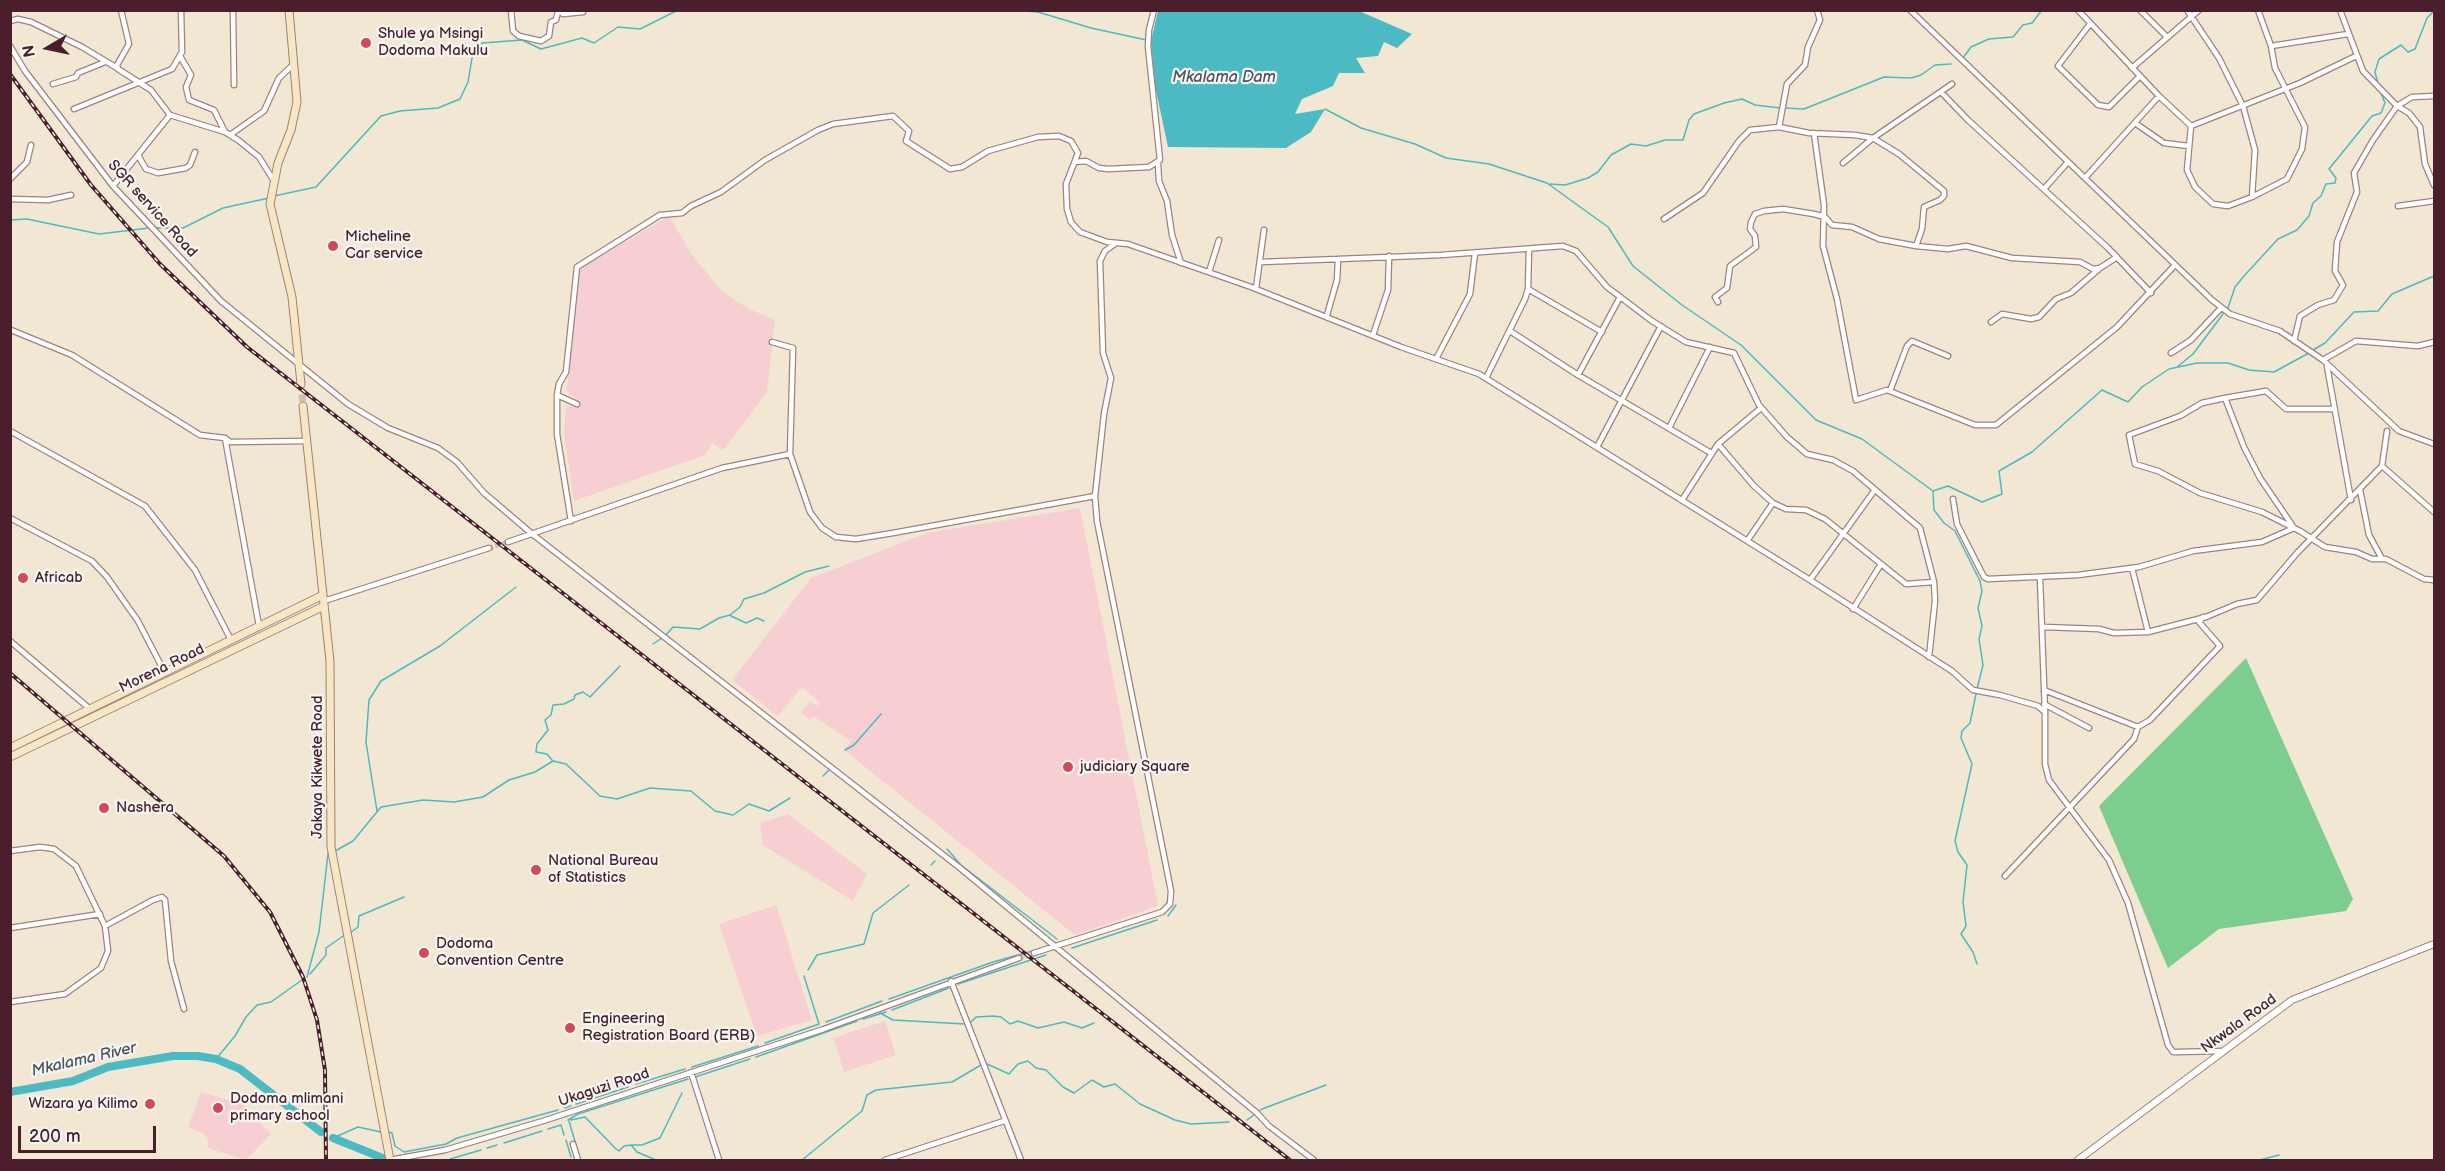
<!DOCTYPE html>
<html>
<head>
<meta charset="utf-8">
<style>
	body { margin:0 }
	#map { position:relative; width:2445px; height:1171px; overflow:hidden; background:#f2e7d2; font-family:"Balsamiq Sans",sans-serif }
	canvas { display:block }
	.frame { position:absolute; inset:0; border:12px solid #4a1f2b; pointer-events:none }
	.north { position:absolute; left:18px; top:18px; width:60px; height:60px; -webkit-text-stroke:4px #f6f6f2; paint-order:stroke; rotate:261deg; font-size:16px; font-weight:700; line-height:24px; text-align:center; color:#4a1f2b }
	.north::after { content:''; display:block; margin:auto; width:21px; height:27px; background:#4a1f2b; clip-path:polygon(50% 0,100% 100%,50% 72%,0 100%) }
	.scale { position:absolute; left:18px; top:1126px; width:138px; height:27px; box-sizing:border-box; border:3px solid #4a1f2b; border-top:0; padding-left:8px; font-size:18px; line-height:21px; white-space:nowrap; color:#4a1f2b; -webkit-text-stroke:4px #f6f6f2; paint-order:stroke }
</style>
</head>
<body>
<div id="map">
<canvas width="2445" height="1171"></canvas>
<div class="frame"></div>
<div class="north">N</div>
<div class="scale">200 m</div>
</div>
<script>
const context = document.querySelector('canvas').getContext('2d');
context.lineJoin = 'round';
function fillPath(path, color) {
  context.fillStyle = color;
  context.fill(path, 'evenodd');
}
function poly(rows) {
  const path = new Path2D();
  for (const r of rows) {
    path.moveTo(r[0], r[1]);
    for (let i = 2; i < r.length; i += 2) path.lineTo(r[i], r[i + 1]);
  }
  return path;
}
function strokePath(path, color, width, dash) {
  context.strokeStyle = color;
  context.lineWidth = width;
  context.lineCap = dash ? 'butt' : 'round';
  context.setLineDash(dash || []);
  context.stroke(path);
}
function drawText(font, color, halo, rows, align = 'center') {
  context.font = font + ' "Balsamiq Sans",sans-serif';
  context.lineWidth = 4.5;
  context.setLineDash([]);
  context.textBaseline = 'middle';
  context.strokeStyle = halo;
  context.fillStyle = color;
  for (const [text, x, y, turn = 0] of rows) {
    context.save();
    context.translate(x, y);
    context.rotate((+turn || 0) * Math.PI / 180);
    context.textAlign = isNaN(turn) ? turn : align;
    if (halo) context.strokeText(text, 0, 0);
    context.fillText(text, 0, 0);
    context.restore();
  }
}
fillPath(poly([
	[669,216,692,255,724,293,749,309,775,320,767,392,725,448,719,450,719,447,712,443,705,455,574,501,564,434,566,406,575,407,578,400,567,392,579,269],
	[1080,508,1158,906,1075,935,844,750,851,741,813,716,810,720,801,713,810,701,817,706,820,702,802,687,778,716,732,680,811,578,927,533],
	[788,814,867,874,853,901,763,845,760,823],
	[776,905,812,1020,757,1036,719,924],
	[885,1021,896,1055,844,1072,833,1038],
	[201,1092,242,1104,271,1134,246,1160,211,1149,208,1147,208,1139,203,1133,188,1127]
]), '#f7cfd3');
fillPath(poly([
	[2246,658,2353,899,2346,911,2219,929,2168,968,2099,806]
]), '#7ccd8e');
fillPath(poly([
	[1158,11,1359,11,1412,34,1397,48,1384,42,1378,56,1356,58,1365,73,1339,73,1333,86,1302,99,1295,114,1325,109,1311,132,1286,148,1168,147,1155,86,1151,41]
]), '#4bbac2');
strokePath(poly([
	[1011,10,1038,12,1091,28,1151,41],
	[1963,58,1971,47,1989,39,2013,37,2023,25,2032,23,2042,10],
	[2378,84,2375,72,2379,59,2401,45,2408,52,2415,49,2427,18,2434,11],
	[1785,108,1804,109,1884,77,1911,78,1921,75,1935,65,1951,64],
	[1325,109,1361,128,1415,144,1446,158,1489,164,1547,183,1608,227,1633,266,1682,305,1741,345,1816,420,1862,439,1933,491,1948,486,1982,502,2002,494,1999,471,2032,452,2102,390,2128,402,2142,387,2169,369,2197,363,2228,363,2249,370,2274,372,2309,353],
	[1550,184,1565,185,1588,178,1598,172,1611,155,1631,144,1646,146,1665,140,1683,140,1689,120,1694,114,1724,103,1742,99,1755,105,1780,108],
	[274,196,316,187,381,116,400,111,438,108,460,99,468,82,473,52,482,43,522,40,541,49,582,38,594,43,618,27,640,29,678,10],
	[10,220,27,219,99,234,149,228],
	[154,228,183,228,223,208,269,198],
	[2228,308,2235,287,2244,276,2278,239,2297,230,2309,216,2313,203,2321,196,2326,184,2335,183,2336,178,2329,169,2372,116,2381,113,2385,103,2380,91],
	[2313,350,2325,343,2354,312,2378,311,2392,294,2434,276],
	[2177,367,2193,354,2223,314],
	[1933,492,1934,510,1944,523,1955,531,1980,581,1982,591,1978,608,1982,626,1979,639,1983,665,1977,689],
	[731,616,746,623,757,618,764,621],
	[666,635,673,627,700,629,719,618,730,615,740,607,744,599,764,593,805,572,829,566],
	[653,644,662,638],
	[1976,694,1970,723,1962,731,1961,738,1972,764,1955,841,1958,852,1967,865,1963,902,1966,926,1961,934,1973,952,1977,964],
	[845,750,854,745,881,714],
	[552,760,547,754,536,752,537,744,548,730,545,720,551,715,553,705,564,704,574,699,575,695,583,692,590,697,620,666],
	[823,776,829,770],
	[377,811,366,742,369,700,381,681,440,646,516,587],
	[947,849,961,865,1057,939],
	[335,851,353,841,381,807,423,800,454,802,483,797,509,780,535,772,553,761,566,764,600,796,617,799,650,788,691,791,715,811,733,815,749,804,769,811,790,798],
	[931,865,935,861],
	[1168,916,1176,905],
	[350,933,358,927,359,916,404,897],
	[1072,948,1157,920],
	[808,970,817,955,864,944,873,913,909,885],
	[310,974,326,955,326,948,343,936],
	[307,977,319,932,328,854],
	[958,984,1046,955],
	[889,999,993,962,1043,948],
	[892,1010,949,988],
	[880,1013,893,1020,965,1024],
	[863,1019,886,1012],
	[826,1022,882,1001],
	[970,1023,976,1017,993,1016,1001,1017,1010,1024,1018,1021,1038,1028,1064,1022,1082,1028,1094,1023],
	[765,1043,819,1024,804,976],
	[756,1057,857,1021],
	[216,1059,235,1036,246,1017,257,1005,271,1002,302,980],
	[985,1063,1009,1074,1018,1064,1028,1061,1036,1068,1046,1070,1063,1087,1074,1093,1092,1080,1104,1087,1115,1084,1140,1104,1175,1120,1191,1124,1229,1122],
	[692,1067,758,1046],
	[695,1077,750,1059],
	[636,1084,685,1069],
	[576,1104,628,1087],
	[565,1108,571,1106],
	[568,1120,578,1114,688,1079],
	[571,1120,585,1117,616,1149,619,1151,624,1146,631,1145,637,1152,656,1160],
	[1247,1120,1262,1109,1326,1085],
	[569,1121,579,1155],
	[548,1129,561,1125,564,1135],
	[389,1132,392,1133,395,1146,404,1152,446,1144,457,1138,558,1110],
	[333,1138,358,1127,381,1132],
	[566,1140,571,1157],
	[504,1143,542,1131],
	[631,1145,642,1145,660,1138,682,1093],
	[487,1148,497,1145],
	[450,1159,481,1150],
	[412,1160,445,1160],
	[802,1160,862,1111,867,1095,876,1090,952,1082,981,1065],
	[2260,1160,2279,1155]
]), '#4bbac2', 1.5);
strokePath(poly([
	[10,1092,73,1081,108,1067,173,1056,198,1056,216,1059,240,1069,321,1132],
	[333,1138,385,1159]
]), '#4bbac2', 8);
strokePath(poly([
	[489,548,508,542],
	[1019,958,1034,953]
]), '#d0bfb1', 4.5, [4.5, 2]);
strokePath(poly([
	[301,384,303,406]
]), '#d0bfb1', 7, [7, 3.5]);
const minor = poly([
	[121,10,129,44,117,65,118,69,151,90,170,115,225,132,238,140,259,157,274,181],
	[233,10,234,85],
	[511,10,513,31,519,36,541,41,549,36,551,22,556,20,558,11],
	[558,10,563,14,583,12],
	[1910,10,2212,300,2230,314,2280,331,2323,360,2399,431,2434,444],
	[2078,10,2159,96,2191,126,2300,83,2356,56],
	[2140,10,2167,37],
	[2187,10,2219,58,2243,106,2255,150,2252,197],
	[2340,10,2363,71,2397,106,2409,113,2420,127,2425,164,2434,185],
	[10,21,18,19,31,22,82,47,117,68],
	[2090,24,2058,66,2098,105,2109,107,2140,76],
	[10,46,25,71,113,186,221,301,348,404,388,428,438,448,457,462,484,493,531,533,960,868,1257,1113,1269,1126,1314,1160],
	[2271,46,2348,34],
	[180,56,191,75,186,87,189,100,214,110,225,132],
	[2132,68,2199,10],
	[53,84,76,77,78,73,105,62],
	[1941,92,1968,120,2108,248,2151,293],
	[74,109,172,69,182,52,181,10],
	[2135,123,2164,143,2189,146],
	[2191,126,2187,170,2195,187,2213,204,2228,206,2252,197,2287,179,2302,149,2305,127,2275,68,2271,46,2258,10],
	[1779,127,1787,84,1805,65,1808,47,1820,20,1817,10],
	[1814,133,1824,205,1823,246,1837,299,1856,400,1887,390,1975,425,1996,425,2117,327,2175,265],
	[230,135,264,111,279,78,294,64],
	[139,157,146,169,158,173,186,168,190,165,195,152],
	[1075,162,1086,161,1099,168,1108,169,1149,167,1160,160,1148,46,1149,30,1154,10],
	[1843,163,1873,138,1952,84],
	[1158,164,1159,181,1167,201,1172,235,1181,263],
	[2085,178,2159,96],
	[10,179,27,162,31,145],
	[113,186,170,115],
	[2044,189,2068,162],
	[10,199,48,200,71,195],
	[2398,206,2434,201],
	[1664,219,1703,193,1739,141,1750,130,1779,127,1809,133,1855,135,1873,138,1899,154,1944,191,1944,196,1940,200,1924,207,1922,229,1916,246],
	[1261,262,1441,255,1563,246,1576,251,1607,287,1652,321,1686,342,1734,353,1759,405,1787,437,1807,454,1833,460,1853,471,1920,528,1934,582,1935,601,1929,657],
	[1209,272,1219,240],
	[1256,288,1264,230],
	[1528,289,1602,332],
	[1718,302,1715,297,1727,288,1730,266,1756,247,1755,236,1750,229,1751,222,1755,214,1764,211,1783,209,1814,214,1825,217,1832,225,1852,227,1879,239,1916,246,1948,249,1966,246,2012,258,2080,262,2093,269,2100,268,2117,257],
	[1327,315,1337,280,1338,259],
	[1991,322,2002,314,2031,319,2039,317,2056,299,2071,293,2100,268],
	[11,330,72,355,200,435,225,438,230,442,306,441],
	[1510,331,1578,375,1711,453],
	[1373,335,1388,290,1389,256],
	[2294,341,2300,316,2318,305,2334,300,2343,285,2335,271,2337,242,2357,192,2354,173,2373,140,2397,106,2412,97,2434,96],
	[2171,353,2191,340,2221,308],
	[1436,359,1470,294,1475,253],
	[2323,360,2356,341,2418,346,2434,342],
	[2327,366,2351,500],
	[1578,375,1619,299],
	[1486,378,1525,299,1528,289,1529,249],
	[1890,391,1907,346,1912,341,1948,356],
	[557,395,559,384,566,372,577,267,660,215,682,213,691,206,721,192,765,160,818,130,833,124,893,116,909,131,906,141,950,169,962,167,988,151,1038,137,1059,136,1071,141,1078,153,1066,184,1067,209,1071,222,1080,232,1107,242,1128,244,1251,287,1401,347,1479,374,1810,580,1952,671,1973,690,2000,695,2038,706,2045,712,2045,764,2049,780,2109,860,2128,903,2168,1045,2173,1052,2177,1052,2224,1051],
	[2225,398,2266,391,2286,409,2333,409],
	[1669,428,1710,347],
	[10,431,145,506,195,570,231,640],
	[2387,431,2382,466,2434,512],
	[225,438,259,626],
	[1718,444,1754,486,1773,503,1786,509,1806,510,1825,519,1906,584,1934,582],
	[1597,447,1661,326],
	[790,454,810,512,822,528,836,537,856,539,893,533,1095,496],
	[2360,490,2369,535,2381,557],
	[1953,499,1957,524,1984,577,1988,579,2078,575,2139,567,2193,551,2262,542,2294,528,2260,478,2244,447,2225,398,2202,403,2180,416,2129,435,2135,464,2158,471,2200,493,2262,512,2300,531,2325,547,2356,552,2372,559,2386,559,2424,579,2434,580],
	[1682,500,1718,444,1761,408],
	[10,518,92,561,107,577,138,621,165,673],
	[571,521,557,434,557,395,577,404],
	[1747,541,1773,503],
	[508,542,722,468,790,454,793,348,772,342],
	[2132,568,2148,632],
	[2040,578,2045,712],
	[1810,580,1874,491],
	[324,601,489,548],
	[1853,609,1881,564],
	[2044,627,2099,629,2114,633,2148,632,2206,617,2237,604,2257,600,2297,553,2382,466],
	[10,641,90,709],
	[2044,690,2138,727],
	[2044,704,2089,728],
	[10,851,40,847,54,849,76,866,105,926,108,951,101,968,65,994,10,1002],
	[2005,876,2134,739,2138,727,2150,720,2220,646,2199,622,2203,617],
	[105,926,153,900,162,897,165,900,171,961,184,1009],
	[10,928,100,914],
	[1034,953,1162,912,1170,904,1171,891,1097,521,1095,496,1104,414,1111,378,1103,353,1100,261,1105,251,1116,243],
	[951,981,1021,1160],
	[691,1072,719,1160],
	[573,1144,578,1160],
	[390,1160,445,1150,543,1121,824,1029,1019,958],
	[885,1160,1004,1121]
]);
const tertiary = poly([
	[2078,1160,2292,1000,2434,944]
]);
const secondary = poly([
	[289,10,297,102,291,130,278,163,270,204,292,297,301,384],
	[303,406,330,661,331,847,390,1160],
	[10,748,323,595],
	[10,757,324,606]
]);
strokePath(minor, '#9e837e', 7);
strokePath(tertiary, '#9e837e', 8);
strokePath(secondary, '#9e837e', 9);
strokePath(minor, '#fff', 4.5);
strokePath(tertiary, '#fff', 6);
strokePath(secondary, '#f9e7c3', 7);
const rail = poly([
	[10,74,91,185,160,264,247,347,1290,1160],
	[10,673,224,856,270,912,303,977,317,1020,325,1070,326,1160]
]);
strokePath(rail, '#4a1f2b', 4);
strokePath(rail, '#f6f6f2', 1.5, [4.5]);
for (const [x, y, r, color] of [
	[366,43,6,"#d1495b"],
	[333,246,6,"#d1495b"],
	[23,578,6,"#d1495b"],
	[1068,767,6,"#d1495b"],
	[104,808,6,"#d1495b"],
	[536,870,6,"#d1495b"],
	[424,953,6,"#d1495b"],
	[570,1028,6,"#d1495b"],
	[150,1104,6,"#d1495b"],
	[218,1108,6,"#d1495b"]
]) {
  const dot = new Path2D();
  dot.arc(x, y, r, 0, 2 * Math.PI);
  context.fillStyle = color;
  context.fill(dot);
  strokePath(dot, '#f6f6f2', 2);
}
drawText('15px', '#4a1f2b', '#f6f6f2', [
	["Shule ya Msingi",378,34],
	["Dodoma Makulu",378,51],
	["Micheline",345,237],
	["Car service",345,254],
	["Africab",35,578],
	["judiciary Square",1080,767],
	["Nashera",116,808],
	["National Bureau",548,861],
	["of Statistics",548,878],
	["Dodoma",436,944],
	["Convention Centre",436,961],
	["Engineering",582,1019],
	["Registration Board (ERB)",582,1036],
	["Dodoma mlimani",230,1099],
	["primary school",230,1116],
	["Wizara ya Kilimo",138,1104,"right"]
], 'left');
drawText('15px', '#4a1f2b', '#f6f6f2', [
	["SGR service Road",152,209,48],
	["Morena Road",162,669,-26],
	["Jakaya Kikwete Road",318,767,-90],
	["Nkwala Road",2239,1024,-36],
	["Ukaguzi Road",604,1088,-18]
]);
drawText('italic 16px', '#4a5560', '#f6f6f2', [
	["Mkalama Dam",1224,78],
	["Mkalama River",84,1060,-13]
]);
</script>
</body>
</html>
